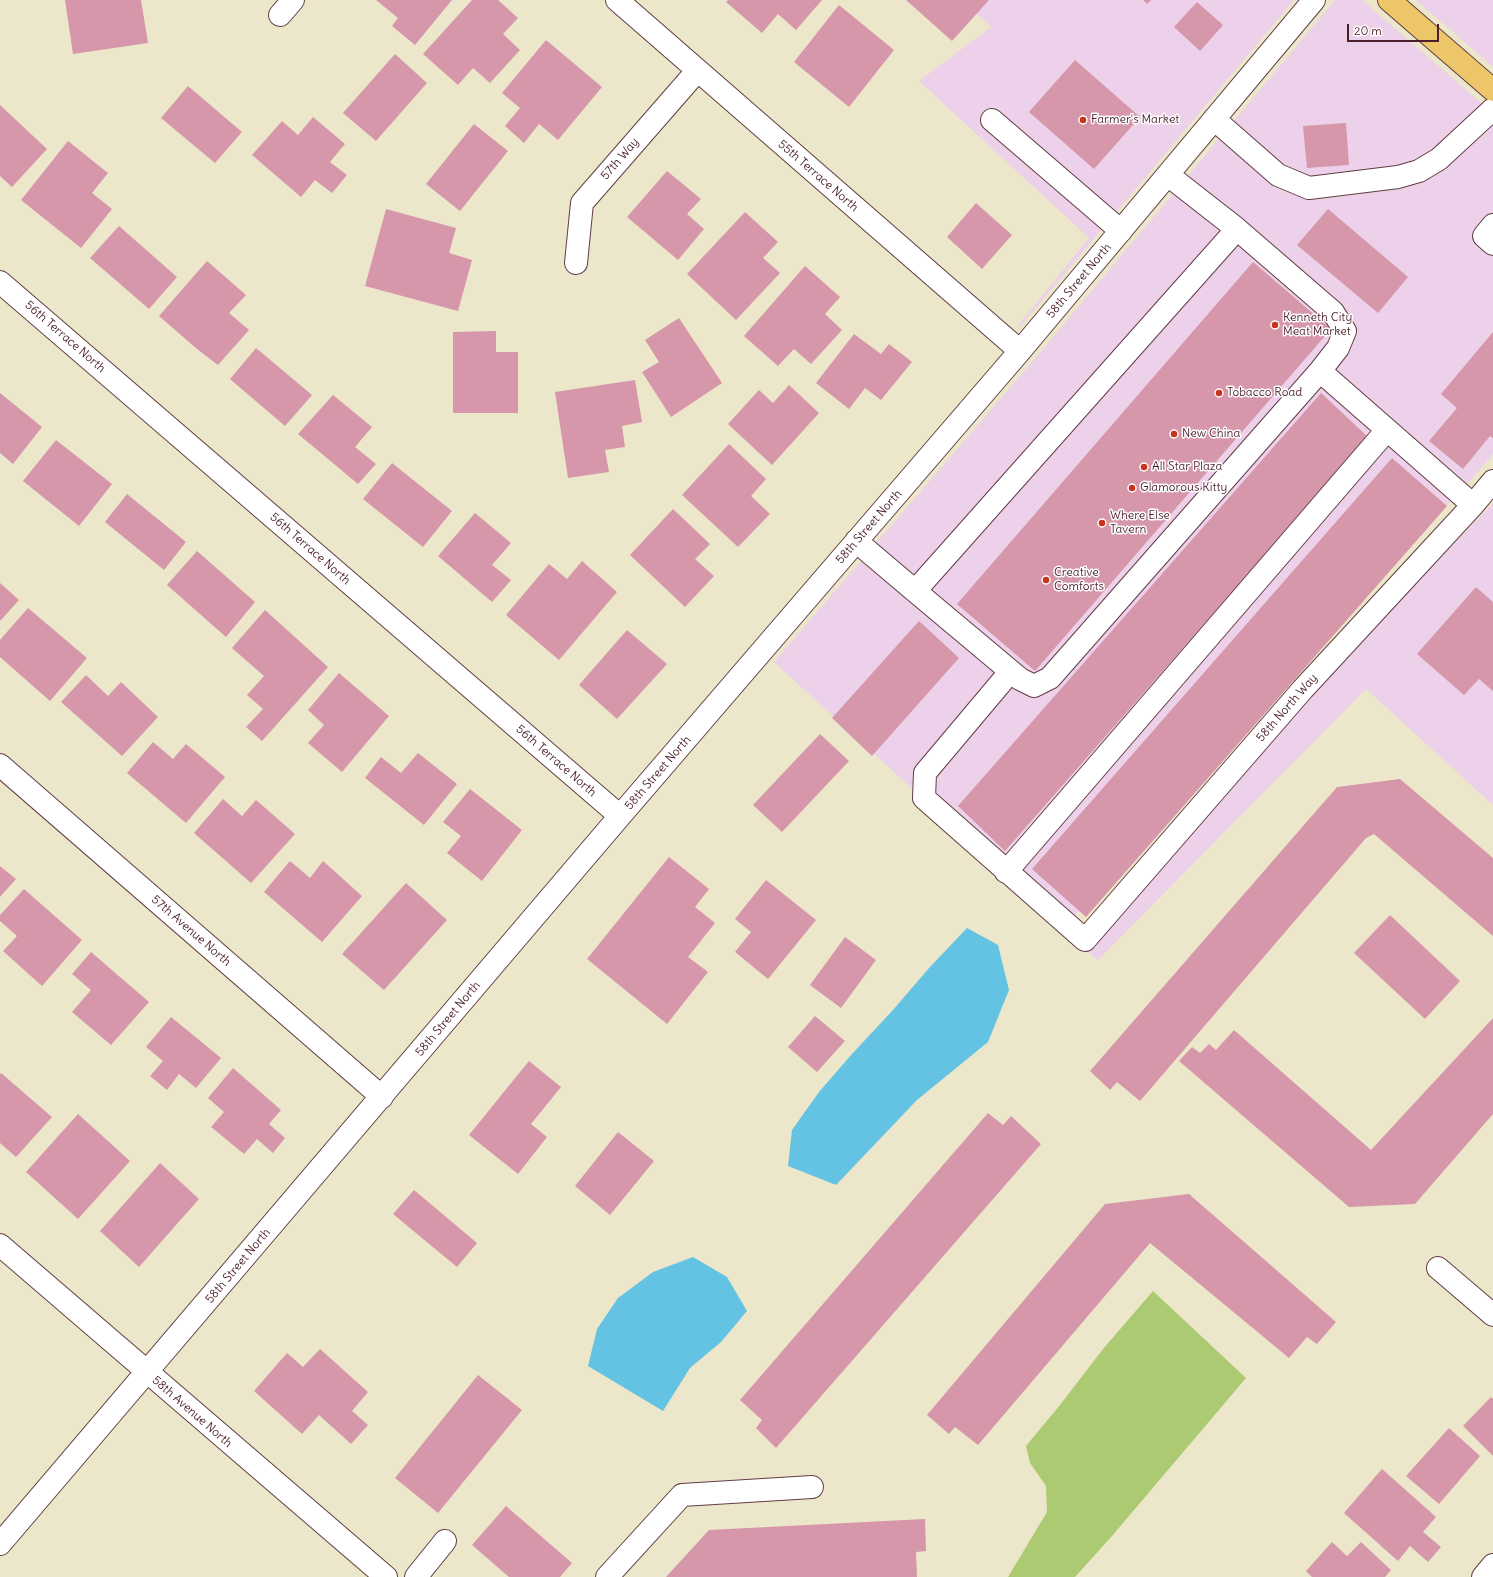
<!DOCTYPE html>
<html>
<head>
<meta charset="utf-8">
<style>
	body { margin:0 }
	#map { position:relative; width:1493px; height:1577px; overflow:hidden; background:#ece7ca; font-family:Delius,sans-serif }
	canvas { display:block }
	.scale { position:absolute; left:1347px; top:24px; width:92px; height:18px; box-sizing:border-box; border:2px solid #4a1f2b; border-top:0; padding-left:5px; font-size:12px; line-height:14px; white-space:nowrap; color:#4a1f2b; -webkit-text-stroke:3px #fff; paint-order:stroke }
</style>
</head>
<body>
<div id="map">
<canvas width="1493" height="1577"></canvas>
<div class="scale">20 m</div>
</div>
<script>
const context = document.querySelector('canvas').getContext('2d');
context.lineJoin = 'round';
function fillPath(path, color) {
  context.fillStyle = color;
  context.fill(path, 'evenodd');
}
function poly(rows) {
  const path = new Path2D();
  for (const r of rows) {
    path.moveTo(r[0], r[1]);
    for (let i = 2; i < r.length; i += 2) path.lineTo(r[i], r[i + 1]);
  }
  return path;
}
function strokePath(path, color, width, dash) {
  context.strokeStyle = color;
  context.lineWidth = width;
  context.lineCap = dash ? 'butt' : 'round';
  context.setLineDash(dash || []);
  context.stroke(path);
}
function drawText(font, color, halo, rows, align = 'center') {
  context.font = font + ' Delius,sans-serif';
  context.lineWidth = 3;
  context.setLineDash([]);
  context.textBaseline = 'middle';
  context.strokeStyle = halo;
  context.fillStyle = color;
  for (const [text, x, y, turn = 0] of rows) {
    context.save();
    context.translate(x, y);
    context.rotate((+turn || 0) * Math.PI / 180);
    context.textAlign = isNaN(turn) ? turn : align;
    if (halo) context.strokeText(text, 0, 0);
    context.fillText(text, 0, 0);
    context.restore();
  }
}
fillPath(poly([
	[962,0,1294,0,1020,327,1018,326,1089,238,919,81,991,27],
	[1335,0,1362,0,1493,113,1493,454,1469,482,1288,672,1064,928,774,662,1044,348],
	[1416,0,1493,0,1493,67],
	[1493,503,1493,805,1366,689,1098,960,1092,955,1087,950,1311,693]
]), '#edd0e9');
fillPath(poly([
	[1153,1291,1246,1378,1112,1536,1075,1577,1008,1577,1047,1512,1046,1486,1030,1463,1026,1446,1060,1405,1103,1349]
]), '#abca72');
fillPath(poly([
	[967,928,998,945,1009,990,988,1042,917,1100,836,1185,788,1166,792,1130,819,1092,852,1054,893,1010,930,967],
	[693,1257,727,1277,747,1311,721,1342,690,1368,663,1411,588,1366,597,1329,618,1298,653,1272]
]), '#64c2e2');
fillPath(poly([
	[65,0,141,0,148,43,73,54],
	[376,0,452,0,415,45,392,26,398,18],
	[472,0,498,0,518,18,503,34,520,50,490,83,473,68,458,85,423,54],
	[728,0,822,0,796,30,778,14,762,33,726,2],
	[906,0,989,0,952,41],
	[1143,0,1151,0,1147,4],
	[1197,2,1223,25,1200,51,1174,27],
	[839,5,894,50,849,107,794,62],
	[546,40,602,87,558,140,539,124,524,143,505,126,520,108,502,93],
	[395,54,427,83,376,141,343,113],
	[1075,60,1140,117,1094,169,1029,112],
	[188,86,242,132,215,163,161,118],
	[0,105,47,149,12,187,0,176],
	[313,117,345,144,330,162,347,175,332,193,315,180,301,197,252,155,282,121,298,135],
	[1346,123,1349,165,1307,168,1303,126],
	[474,124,508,151,460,211,426,184],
	[68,141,108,173,92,193,112,209,81,248,21,200],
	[667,171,701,199,687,214,704,229,678,260,627,217],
	[976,203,1012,235,982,269,947,237],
	[386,209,456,228,449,253,472,260,458,311,365,286],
	[1328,209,1408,277,1378,313,1297,245],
	[745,212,778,242,763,258,780,273,736,320,687,274],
	[119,226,177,277,149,309,90,258],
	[207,261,246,295,229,313,249,330,218,365,197,349,159,316],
	[1253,262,1331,329,1035,671,957,604],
	[805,266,840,297,825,314,842,330,811,364,794,349,778,366,744,336],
	[679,318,722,383,671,417,642,372,659,362,645,340],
	[496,331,496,352,518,352,518,413,453,413,453,332],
	[1493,332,1493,438,1490,436,1463,469,1429,441,1457,408,1441,394],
	[854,334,881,354,889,344,912,362,881,400,865,388,849,409,816,383],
	[256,348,312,395,285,426,230,379],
	[635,380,642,422,622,426,625,447,605,450,609,472,568,478,555,392],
	[789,385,819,413,772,465,728,424,759,390,773,403],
	[0,393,42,427,13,464,0,453],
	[1321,393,1368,437,1005,851,958,806],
	[333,395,372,427,355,447,376,464,358,484,298,434],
	[56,440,112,484,79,526,23,481],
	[729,444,766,479,751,496,770,514,738,547,682,495],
	[1392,458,1447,506,1086,917,1032,869],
	[392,463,452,511,423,547,363,499],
	[127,494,186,542,164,570,105,522],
	[673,509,710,544,695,559,714,576,685,607,630,555],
	[475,513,511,543,492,565,511,580,492,602,438,556],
	[197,551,255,602,226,637,167,585],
	[582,561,617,592,559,660,506,615,549,564,567,579],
	[0,583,19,600,0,621],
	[1476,587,1493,602,1493,691,1479,679,1464,695,1417,654],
	[28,608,87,658,50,701,0,657,0,640],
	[265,610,328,667,262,741,246,727,263,709,247,695,264,676,232,648],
	[919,621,959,658,872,756,832,718],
	[627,630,667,664,617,719,579,685],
	[339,673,389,716,342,772,308,743,324,725,308,710],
	[86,675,108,696,121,682,158,717,122,756,61,702],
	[820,734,849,761,782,832,753,805],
	[153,742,173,759,186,744,225,777,186,823,127,773],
	[418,753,457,784,424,825,365,778,381,757,401,773],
	[1400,779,1493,858,1493,936,1374,834,1366,838,1140,1101,1117,1082,1110,1090,1090,1071,1337,787],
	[470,789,522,830,482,881,447,853,461,836,443,822],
	[223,799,242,816,256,800,295,834,251,883,194,833],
	[669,857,709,889,695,907,715,923,688,957,708,972,667,1024,587,959],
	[290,861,310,878,323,861,362,896,322,942,264,892],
	[0,866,16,879,0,897],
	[766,880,816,920,768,979,735,952,751,932,735,919],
	[406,883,447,920,384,990,342,954],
	[24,889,82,940,42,986,3,951,17,936,0,921,0,915],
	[1390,915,1460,981,1425,1019,1354,953],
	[845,937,876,960,841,1008,810,985],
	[91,952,149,1002,111,1045,72,1012,91,990,72,974],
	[815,1016,845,1041,817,1072,788,1047],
	[171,1017,221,1058,196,1088,179,1074,167,1090,150,1076,163,1061,146,1047],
	[1493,1018,1493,1114,1415,1204,1349,1207,1179,1061,1192,1047,1200,1053,1209,1044,1216,1050,1234,1030,1371,1150],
	[529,1061,561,1087,531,1124,547,1137,518,1174,469,1135],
	[233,1068,281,1110,269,1124,285,1138,273,1153,257,1139,244,1154,211,1127,224,1112,208,1098],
	[1,1073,52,1117,16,1157,0,1143,0,1074],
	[988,1113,1003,1125,1011,1116,1041,1144,776,1448,756,1428,762,1420,740,1400],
	[78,1114,130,1161,78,1219,26,1172],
	[618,1132,654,1161,610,1215,575,1186],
	[160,1163,199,1199,139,1267,100,1231],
	[414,1190,477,1243,457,1267,393,1214],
	[1189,1194,1336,1322,1317,1344,1307,1337,1289,1358,1150,1243,978,1445,955,1427,949,1434,927,1415,1105,1204],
	[320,1349,368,1392,352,1411,368,1425,351,1444,319,1415,302,1434,254,1391,287,1353,303,1367],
	[478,1375,522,1410,438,1513,395,1478],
	[1491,1397,1493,1399,1493,1456,1463,1426],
	[1449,1428,1480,1456,1439,1504,1406,1476],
	[1382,1469,1436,1517,1423,1532,1441,1547,1428,1562,1410,1546,1398,1561,1344,1513],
	[506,1506,572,1563,560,1577,509,1577,472,1545],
	[925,1519,926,1551,916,1552,917,1577,666,1577,709,1530],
	[1332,1542,1347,1556,1361,1542,1391,1570,1385,1577,1312,1577,1306,1571]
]), '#d597a9');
const minor = poly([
	[617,0,1020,351],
	[280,15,293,0],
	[1214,119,1278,175,1309,188,1398,177,1419,171,1439,159,1493,109],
	[992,120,1121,231],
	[1493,225,1484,236,1493,244],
	[576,263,582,203,697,71],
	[0,282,620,816],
	[1320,371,1473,505],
	[856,541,915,591,1237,229,1168,175],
	[915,591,1020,679,1034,686,1050,678,1320,371,1338,348,1345,331,1333,312,1237,229],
	[1010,672,925,773,924,798,1085,940,1303,689,1473,505,1493,481],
	[0,765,382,1097],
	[1006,872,1387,430],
	[0,1245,386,1577],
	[1438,1268,1493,1315],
	[0,1544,620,816,1020,351,1314,0],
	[416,1577,445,1541],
	[607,1577,682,1495,812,1487],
	[1483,1577,1493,1565]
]);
const major = poly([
	[1389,0,1493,90]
]);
strokePath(minor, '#623d43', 24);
strokePath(major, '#623d43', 24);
strokePath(minor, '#fff', 22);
strokePath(major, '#ecc669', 22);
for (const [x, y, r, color] of [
	[1083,120,4,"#c8321e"],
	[1275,325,4,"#c8321e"],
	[1219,393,4,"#c8321e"],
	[1174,434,4,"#c8321e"],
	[1144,467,4,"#c8321e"],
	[1132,488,4,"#c8321e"],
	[1102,523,4,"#c8321e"],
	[1046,580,4,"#c8321e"]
]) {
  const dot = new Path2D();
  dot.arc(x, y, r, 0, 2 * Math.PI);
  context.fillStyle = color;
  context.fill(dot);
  strokePath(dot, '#fff', 1.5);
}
drawText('12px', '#4a1f2b', '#fff', [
	["Farmer's Market",1091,120],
	["Kenneth City",1283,318],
	["Meat Market",1283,332],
	["Tobacco Road",1227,393],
	["New China",1182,434],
	["All Star Plaza",1152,467],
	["Glamorous Kitty",1140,488],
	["Where Else",1110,516],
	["Tavern",1110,530],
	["Creative",1054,573],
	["Comforts",1054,587]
], 'left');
drawText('12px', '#4a1f2b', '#fff', [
	["57th Way",620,159,-49],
	["55th Terrace North",818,176,41],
	["58th Street North",1079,281,-50],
	["56th Terrace North",65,337,41],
	["58th Street North",869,527,-49],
	["56th Terrace North",310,549,41],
	["58th North Way",1287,708,-49],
	["56th Terrace North",556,761,41],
	["58th Street North",658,773,-49],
	["57th Avenue North",191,931,41],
	["58th Street North",448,1019,-50],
	["58th Street North",238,1266,-50],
	["58th Avenue North",192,1412,41]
]);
</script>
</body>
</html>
